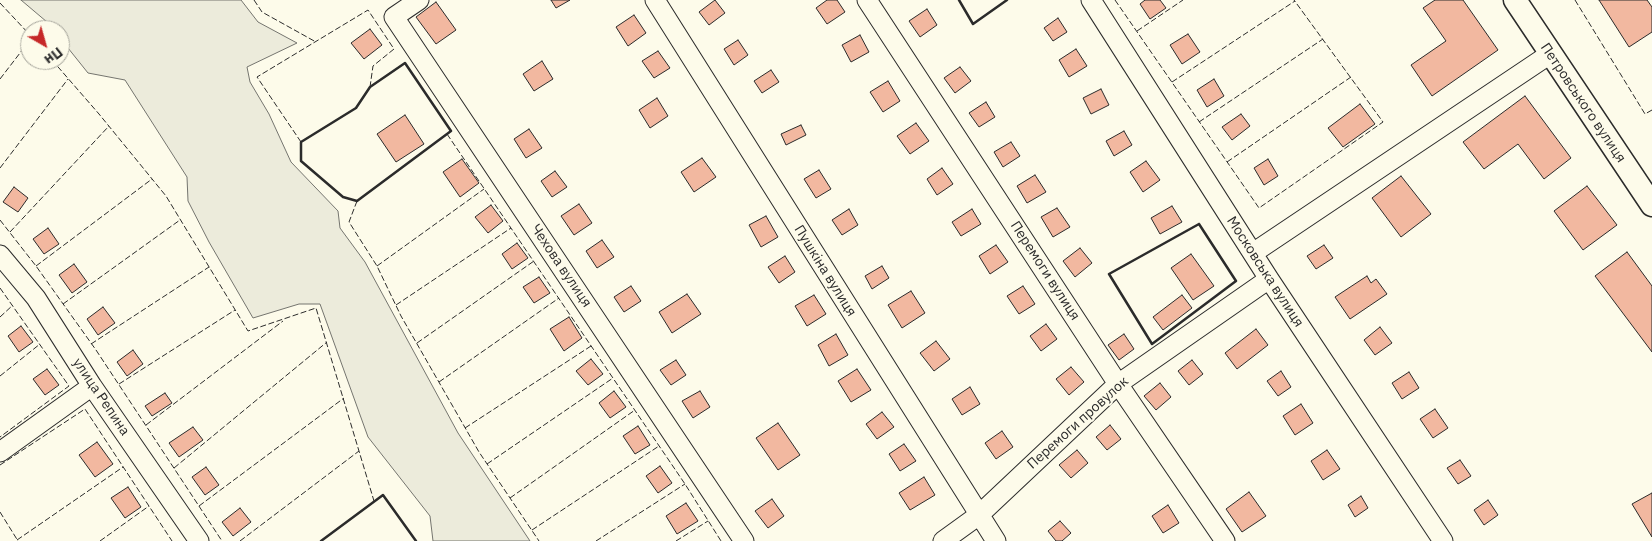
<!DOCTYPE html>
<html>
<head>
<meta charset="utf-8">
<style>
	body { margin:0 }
	#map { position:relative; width:1652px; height:541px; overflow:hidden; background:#fdfbea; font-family:"IBM Plex Sans",sans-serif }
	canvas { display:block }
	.north { position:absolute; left:20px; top:20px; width:50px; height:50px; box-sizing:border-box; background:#fdfbea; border:1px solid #a9a89e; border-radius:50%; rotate:142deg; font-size:14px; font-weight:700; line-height:20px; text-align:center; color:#2b2b2b }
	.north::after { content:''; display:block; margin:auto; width:18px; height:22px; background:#c62828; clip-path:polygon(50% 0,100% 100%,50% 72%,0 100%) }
</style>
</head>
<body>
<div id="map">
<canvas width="1652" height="541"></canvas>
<div class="north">Пн</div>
</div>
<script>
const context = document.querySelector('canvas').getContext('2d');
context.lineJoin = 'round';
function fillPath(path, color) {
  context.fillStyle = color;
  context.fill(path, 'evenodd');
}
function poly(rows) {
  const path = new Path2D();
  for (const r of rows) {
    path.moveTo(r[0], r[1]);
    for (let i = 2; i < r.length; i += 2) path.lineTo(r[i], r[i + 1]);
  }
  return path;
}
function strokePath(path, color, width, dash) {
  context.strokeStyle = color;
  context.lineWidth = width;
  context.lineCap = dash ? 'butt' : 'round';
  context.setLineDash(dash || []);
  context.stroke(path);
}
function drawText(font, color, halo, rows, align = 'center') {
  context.font = font + ' "IBM Plex Sans",sans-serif';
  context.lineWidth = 4;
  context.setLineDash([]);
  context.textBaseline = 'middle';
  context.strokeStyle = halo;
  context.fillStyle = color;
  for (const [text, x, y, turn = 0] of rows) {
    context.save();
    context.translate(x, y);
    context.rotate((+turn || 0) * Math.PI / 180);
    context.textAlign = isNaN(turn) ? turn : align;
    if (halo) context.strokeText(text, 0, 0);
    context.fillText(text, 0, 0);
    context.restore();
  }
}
const green = poly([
	[21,0,241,0,258,22,297,43,247,67,250,82,269,114,291,162,338,211,340,228,365,262,458,433,530,541,433,541,430,516,368,437,320,304,299,304,253,318,209,242,188,201,187,177,125,80,88,73,60,38,60,30,53,30,47,22,21,0]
]);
fillPath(green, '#ecebdb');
strokePath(green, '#74746e', 1);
const building = poly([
	[551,0,570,0,556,8,551,0],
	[715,0,725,13,709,25,699,12,715,0],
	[827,0,837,0,845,12,827,24,816,8,827,0],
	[1145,0,1160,0,1166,8,1150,19,1140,4,1145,0],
	[1435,0,1463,0,1498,50,1432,96,1411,65,1446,41,1423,8,1435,0],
	[1599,0,1647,0,1652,7,1652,32,1629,47,1599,0],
	[436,2,456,30,436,44,416,17,436,2],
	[927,9,937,25,920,37,909,21,927,9],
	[634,15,646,33,628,46,616,27,634,15],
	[1058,18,1067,32,1053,41,1044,28,1058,18],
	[370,29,382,45,364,59,351,43,370,29],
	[1188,34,1200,52,1182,64,1170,45,1188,34],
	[860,35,869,52,851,62,842,45,860,35],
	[738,40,748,55,734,65,724,49,738,40],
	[1076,49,1087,66,1069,77,1059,60,1076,49],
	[658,51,670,68,654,78,642,61,658,51],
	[542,61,553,79,534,91,523,74,542,61],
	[960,67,971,81,955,93,944,78,960,67],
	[771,70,779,82,762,93,754,81,771,70],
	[1214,79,1224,96,1207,107,1197,90,1214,79],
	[888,81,900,101,883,112,870,92,888,81],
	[1101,89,1109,105,1091,114,1083,98,1101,89],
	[1525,96,1571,158,1544,179,1518,144,1484,169,1463,142,1525,96],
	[657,98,668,116,650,128,639,110,657,98],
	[986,102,995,117,979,127,969,113,986,102],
	[1360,104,1375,124,1343,147,1328,128,1360,104],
	[1241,114,1250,126,1232,140,1222,127,1241,114],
	[405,115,424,144,396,162,377,134,405,115],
	[916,123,929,141,910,154,897,136,916,123],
	[801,125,806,135,786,145,781,134,801,125],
	[529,129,542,148,526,158,514,139,529,129],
	[1124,131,1132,145,1114,156,1106,141,1124,131],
	[1011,142,1020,156,1003,167,994,152,1011,142],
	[702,158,716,177,694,192,681,172,702,158],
	[462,159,479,183,460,197,443,172,462,159],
	[1268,159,1278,176,1264,185,1254,168,1268,159],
	[1146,161,1160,180,1143,192,1130,172,1146,161],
	[942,168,953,184,937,195,927,179,942,168],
	[819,170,831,189,816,198,804,179,819,170],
	[555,171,567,187,552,197,541,181,555,171],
	[1035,175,1046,192,1027,203,1017,186,1035,175],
	[1401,176,1431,214,1401,237,1372,198,1401,176],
	[1587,186,1617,225,1583,250,1554,211,1587,186],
	[14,187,28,198,18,212,3,202,14,187],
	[579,204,592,223,574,235,561,216,579,204],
	[491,205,503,221,488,233,475,217,491,205],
	[1172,206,1182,222,1160,234,1151,218,1172,206],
	[1057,208,1070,227,1053,237,1041,217,1057,208],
	[849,209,858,225,842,235,832,220,849,209],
	[972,209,981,224,961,236,952,222,972,209],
	[766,216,778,237,761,247,749,225,766,216],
	[48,228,59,244,44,254,33,239,48,228],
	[602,240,614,257,597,268,586,251,602,240],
	[517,243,528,258,512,269,502,254,517,243],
	[996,245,1008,262,990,274,979,256,996,245],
	[1324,245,1333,258,1316,269,1307,256,1324,245],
	[1080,248,1092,263,1075,277,1063,261,1080,248],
	[1627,252,1652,286,1652,352,1595,276,1627,252],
	[1191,254,1214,286,1193,300,1171,268,1191,254],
	[785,256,795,272,779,283,768,267,785,256],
	[74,264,87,282,72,293,59,275,74,264],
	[882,266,889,278,872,289,865,276,882,266],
	[1367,276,1371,283,1376,279,1387,294,1350,319,1335,297,1367,276],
	[539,277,550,293,534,303,523,287,539,277],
	[631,286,641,301,624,312,614,297,631,286],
	[1023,286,1035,304,1019,314,1007,296,1023,286],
	[911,291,925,313,902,328,888,305,911,291],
	[687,294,701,314,672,333,659,312,687,294],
	[814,295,826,314,807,326,795,306,814,295],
	[1182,295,1192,308,1163,330,1153,317,1182,295],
	[103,307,115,323,98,335,87,319,103,307],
	[569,317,582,338,564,351,550,329,569,317],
	[1046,324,1057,339,1041,351,1030,336,1046,324],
	[21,326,33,342,19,352,8,336,21,326],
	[1380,327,1392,343,1375,355,1364,340,1380,327],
	[1256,329,1268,345,1237,369,1225,353,1256,329],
	[836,334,848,355,829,366,818,345,836,334],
	[1124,334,1134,349,1119,360,1108,345,1124,334],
	[936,341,950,359,934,371,920,353,936,341],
	[133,350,143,364,127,376,117,362,133,350],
	[591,359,603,374,588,385,576,371,591,359],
	[676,360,686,375,671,385,660,370,676,360],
	[1192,360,1203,374,1189,385,1178,371,1192,360],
	[1071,367,1084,382,1069,395,1056,379,1071,367],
	[47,369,59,385,45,395,33,379,47,369],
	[857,369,871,390,851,402,838,381,857,369],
	[1281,371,1291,387,1278,396,1267,381,1281,371],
	[1409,372,1419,388,1402,399,1392,383,1409,372],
	[1160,383,1171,397,1156,410,1144,396,1160,383],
	[970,387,980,404,962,415,952,399,970,387],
	[614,391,626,407,610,418,599,403,614,391],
	[700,391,710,407,693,418,682,401,700,391],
	[165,393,172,403,152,416,145,406,165,393],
	[1301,404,1313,423,1295,435,1283,416,1301,404],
	[1435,409,1448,428,1433,438,1420,419,1435,409],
	[882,412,894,427,877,439,866,424,882,412],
	[778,423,800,455,778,470,756,438,778,423],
	[1110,425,1121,439,1107,450,1096,437,1110,425],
	[638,426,650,445,635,454,623,436,638,426],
	[193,427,203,440,179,457,169,443,193,427],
	[1002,431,1013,447,996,459,985,443,1002,431],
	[97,442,113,464,95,477,79,455,97,442],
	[904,444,916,461,900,471,889,454,904,444],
	[1077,450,1088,463,1071,478,1059,465,1077,450],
	[1327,450,1340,469,1323,480,1311,461,1327,450],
	[1460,460,1471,476,1458,484,1447,468,1460,460],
	[660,466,672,483,658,493,646,476,660,466],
	[206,467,219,485,205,495,192,477,206,467],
	[924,477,935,495,910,510,899,493,924,477],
	[128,487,141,507,125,518,111,498,128,487],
	[1249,492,1266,516,1242,532,1226,509,1249,492],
	[1652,493,1652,537,1632,504,1652,493],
	[1361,496,1368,508,1355,517,1348,505,1361,496],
	[772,499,784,516,768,528,755,511,772,499],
	[1488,500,1498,515,1484,525,1474,510,1488,500],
	[686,503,698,521,677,534,666,516,686,503],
	[1168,505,1179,523,1163,533,1152,516,1168,505],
	[240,508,251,522,233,536,222,522,240,508],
	[1060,521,1071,533,1062,541,1056,541,1048,531,1060,521]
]);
fillPath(building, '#f2b8a0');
strokePath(building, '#2b2b2b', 1);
const minor = poly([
	[419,0,394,17,744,541],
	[655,0,996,541],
	[867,0,1118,384,1225,541],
	[1091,0,1269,279,1443,541],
	[1253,253,1550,54],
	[0,255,36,298,92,386,199,541],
	[0,452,92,386],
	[943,541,979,515,1118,384,1269,279]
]);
const major = poly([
	[1515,0,1652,205]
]);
strokePath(minor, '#2b2b2b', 21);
strokePath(major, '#2b2b2b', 25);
strokePath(minor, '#fdfbea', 19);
strokePath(major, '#fdfbea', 22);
strokePath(poly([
	[254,0,262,12,316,42],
	[1115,0,1259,208,1383,122,1294,0],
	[1575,0,1645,114,1652,110],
	[0,3,30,35],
	[1137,31,1183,0],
	[52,60,99,114,166,196,248,331,316,308,374,501],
	[0,79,30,40],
	[1172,82,1295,1],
	[1199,122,1323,39],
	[447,134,685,484,721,541],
	[301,142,257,77,368,10,394,49,373,66,370,87],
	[1227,162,1351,77],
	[0,168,68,79],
	[357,201,349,222,377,266,401,316,479,452,539,541],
	[0,220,36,266,96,350,222,541],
	[10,232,109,126],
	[36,266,152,179],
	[377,266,484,189],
	[0,288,69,386,0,437],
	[63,304,180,220],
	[396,305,511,228],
	[0,317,13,305],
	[417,343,534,261],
	[91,344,209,267],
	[0,376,40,344],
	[439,382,559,298],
	[119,384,235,310],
	[146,425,283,321],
	[465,428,591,346],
	[487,464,613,378],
	[0,465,85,409,172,541],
	[174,468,327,342],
	[510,498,635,410],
	[199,506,344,398],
	[0,512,18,541],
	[532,530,659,446],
	[17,540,123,467],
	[100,541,149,506],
	[240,541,359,451],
	[596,541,685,484],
	[676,541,708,521]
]), '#2b2b2b', 1, [6, 2.5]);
strokePath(poly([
	[959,0,973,24,1007,0],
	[405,63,451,131,357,201,343,197,301,161,301,142,356,108,370,87,405,63],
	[1199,224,1236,281,1152,344,1109,274,1199,224],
	[321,541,383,495,416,541]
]), '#2b2b2b', 2.5);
drawText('14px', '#2b2b2b', '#fdfbea', [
	["Петровського вулиця",1583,103,56],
	["Чехова вулиця",561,266,56],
	["Пушкіна вулиця",825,271,58],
	["Перемоги вулиця",1045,271,57],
	["Московська вулиця",1265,272,57],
	["улица Репина",101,397,56],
	["Перемоги провулок",1078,423,-42]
]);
</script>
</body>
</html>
